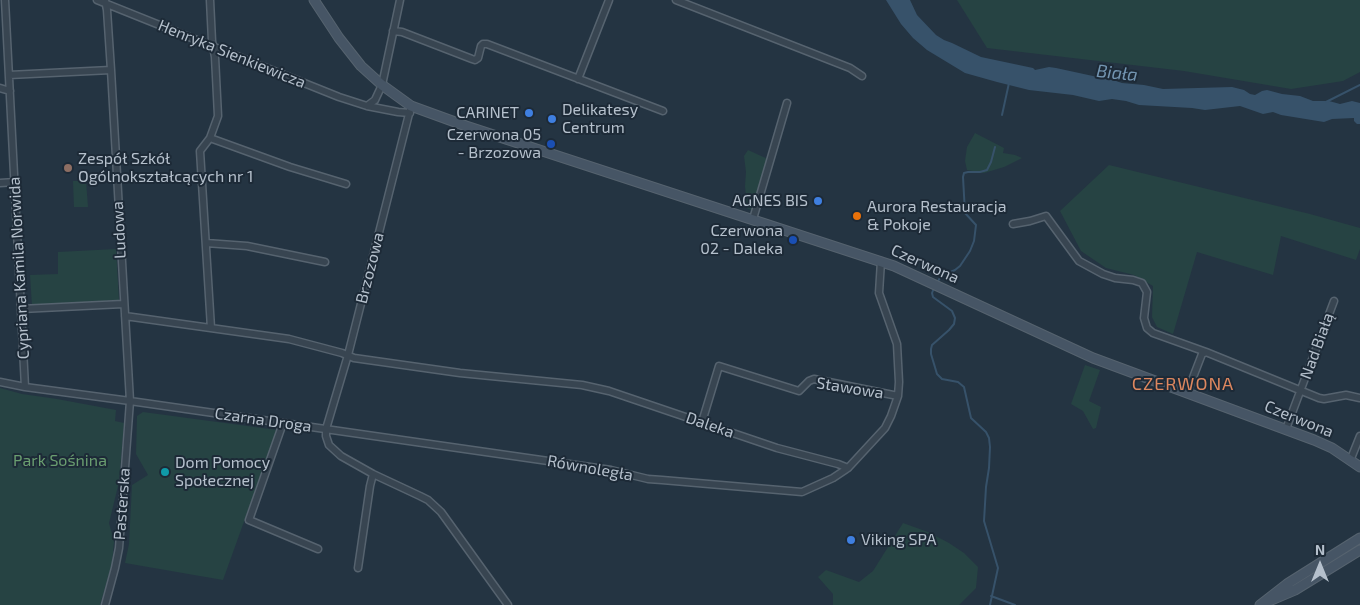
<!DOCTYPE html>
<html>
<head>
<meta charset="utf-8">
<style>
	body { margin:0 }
	#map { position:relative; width:1360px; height:605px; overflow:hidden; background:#243442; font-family:"Exo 2",sans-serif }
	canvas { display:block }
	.north { position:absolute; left:1295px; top:540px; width:50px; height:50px; -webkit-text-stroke:4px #1d2a37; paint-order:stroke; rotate:0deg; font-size:14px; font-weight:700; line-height:20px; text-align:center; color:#b5c0cc }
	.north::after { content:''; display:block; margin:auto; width:18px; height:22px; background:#b5c0cc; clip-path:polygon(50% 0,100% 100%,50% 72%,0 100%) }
</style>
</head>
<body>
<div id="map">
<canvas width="1360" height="605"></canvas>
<div class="north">N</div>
</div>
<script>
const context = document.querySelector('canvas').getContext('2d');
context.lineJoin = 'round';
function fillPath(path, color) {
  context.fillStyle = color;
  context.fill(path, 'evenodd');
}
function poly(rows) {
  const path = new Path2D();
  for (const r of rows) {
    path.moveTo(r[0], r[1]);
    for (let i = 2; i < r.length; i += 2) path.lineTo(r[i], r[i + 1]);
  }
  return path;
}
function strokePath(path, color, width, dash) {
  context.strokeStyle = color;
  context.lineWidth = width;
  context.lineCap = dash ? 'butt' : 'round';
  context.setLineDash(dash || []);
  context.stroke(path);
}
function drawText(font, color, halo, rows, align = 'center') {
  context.font = font + ' "Exo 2",sans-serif';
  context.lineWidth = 4;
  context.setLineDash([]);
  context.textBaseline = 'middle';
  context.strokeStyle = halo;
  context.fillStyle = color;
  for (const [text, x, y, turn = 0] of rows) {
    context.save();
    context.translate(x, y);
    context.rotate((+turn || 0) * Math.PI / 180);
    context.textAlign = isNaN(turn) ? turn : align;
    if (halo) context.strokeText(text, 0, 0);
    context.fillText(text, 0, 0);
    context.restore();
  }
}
fillPath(poly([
	[957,0,1360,0,1360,72,1343,81,1291,89,1184,71,987,48],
	[975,133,1004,148,1003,153,1015,155,1022,158,1004,167,984,173,967,170,965,161,967,147],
	[748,150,770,160,755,210,748,209,742,203,746,197,745,186,746,172,744,156],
	[1109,165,1310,214,1360,228,1360,249,1356,260,1281,236,1273,275,1197,252,1173,334,1157,327,1152,317,1153,286,1134,275,1106,268,1081,251,1060,211],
	[73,181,86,181,88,207,74,207],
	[116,249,119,300,32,306,30,275,58,274,58,252],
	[1085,365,1100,370,1089,401,1101,407,1096,428,1093,429,1083,411,1071,404],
	[0,388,22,394,57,399,116,410,115,421,124,423,119,482,109,523,114,542,112,564,100,605,0,605],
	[143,412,277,430,223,580,125,563,129,544,132,485,148,475,136,454,137,416],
	[903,523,928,532,949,543,964,553,978,567,976,588,959,605,833,605,833,594,818,577,826,570,859,582,873,571]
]), '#264343');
fillPath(poly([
	[886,0,910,0,917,15,936,35,944,40,952,43,981,57,1033,68,1035,70,1049,67,1056,68,1116,81,1122,83,1144,85,1163,89,1232,87,1244,90,1250,94,1255,95,1262,91,1267,90,1282,94,1300,96,1313,101,1329,101,1340,104,1352,101,1360,103,1360,124,1357,124,1354,121,1354,118,1332,119,1324,122,1281,115,1273,112,1263,114,1240,106,1205,110,1192,108,1139,105,1126,101,1112,99,1099,101,1073,95,1029,90,997,82,965,73,927,50,913,38,901,24]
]), '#37526a');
strokePath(poly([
	[1326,102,1360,85],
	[1002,115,1009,83],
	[937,283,941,276,955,270,960,266,970,251,974,241,976,225,965,213,963,177,964,173,968,172,980,172,987,170,991,162,995,147],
	[934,288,932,293,933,297,952,311,955,318,954,324,949,330,932,345,931,349,931,354,937,374,942,379,958,382,964,387,971,418,986,432,989,438,990,447,989,468,986,487,984,521,998,568,990,605],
	[991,596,1015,605]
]), '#37526a', 2);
const minor = poly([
	[5,0,25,387],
	[97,0,339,97,367,106,398,112,410,113],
	[210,0,212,41,215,57,218,116,210,138,200,151,211,328],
	[676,0,850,68,862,76],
	[393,31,402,32,472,59,475,60,478,58,481,46,483,44,487,44,663,111],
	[9,75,111,70],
	[578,79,609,0],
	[0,88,10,91],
	[367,106,375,100,382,85,400,0],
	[411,106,348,355,326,429,326,436,329,445,341,456,373,474,420,496,428,500,441,512,508,605],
	[210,138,290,167,346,184],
	[0,183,15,182],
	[753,219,787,103],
	[1013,224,1030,221,1046,216,1079,261,1103,274,1115,278,1133,280,1142,283,1147,292,1144,318,1147,328,1153,333,1206,352],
	[206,243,247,246,325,262],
	[21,309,123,304],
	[125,316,289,339,342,353,354,358,460,373,582,385,609,391,777,448,838,464,848,468,885,428,891,416,898,396,899,382,897,344,879,293,881,261],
	[0,382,25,387,130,401,611,470,648,479,662,480,802,492,833,478,848,468],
	[1187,393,1202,354,1206,352,1319,398,1324,399,1346,395,1360,398],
	[702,422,719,366,799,391,809,381,814,379,898,396],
	[283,423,249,520,318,549],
	[1286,429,1334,301],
	[1350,461,1360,436],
	[358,568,370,486,373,474],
	[105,605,115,568,119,548,130,401,111,70,107,10,105,0]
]);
const secondary = poly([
	[314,0,339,38,361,66,382,85,411,106,466,126,894,266,1093,358,1314,440,1332,448,1360,467],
	[1269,601,1295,590,1360,550],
	[1260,605,1287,584,1360,538]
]);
strokePath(minor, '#56636f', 9);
strokePath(secondary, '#56636f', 11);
strokePath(minor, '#384551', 6);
strokePath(secondary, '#465565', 9);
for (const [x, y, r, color] of [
	[529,113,5,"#3f7fe0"],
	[552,119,5,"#3f7fe0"],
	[551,144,5,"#1a4fb4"],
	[68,168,5,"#8d6e63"],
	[818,201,5,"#3f7fe0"],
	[857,216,5,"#e8710a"],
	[793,240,5,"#1a4fb4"],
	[165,472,5,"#0f9aa8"],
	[851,540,5,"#3f7fe0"]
]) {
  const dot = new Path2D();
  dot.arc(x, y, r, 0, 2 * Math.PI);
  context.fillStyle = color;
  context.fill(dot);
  strokePath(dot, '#1d2a37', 2);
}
drawText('16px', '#b5c0cc', '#1d2a37', [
	["Henryka Sienkiewicza",232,54,22],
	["Ludowa",119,230,-93],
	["Czerwona",925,264,24],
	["Cypriana Kamila Norwida",19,268,-93],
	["Brzozowa",370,268,-76],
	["Nad Białą",1317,346,-70],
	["Stawowa",850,388,9],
	["Czerwona",1299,419,22],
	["Czarna Droga",263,420,8],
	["Daleka",710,425,19],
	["Równoległa",590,468,10],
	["Pasterska",122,504,-86]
]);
drawText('16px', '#b5c0cc', '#1d2a37', [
	["Delikatesy",562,110],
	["Centrum",562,128],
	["CARINET",519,113,"right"],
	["Czerwona 05",541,135,"right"],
	["- Brzozowa",541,153,"right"],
	["Zespół Szkół",78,159],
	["Ogólnokształcących nr 1",78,177],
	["AGNES BIS",808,201,"right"],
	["Aurora Restauracja",867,207],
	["& Pokoje",867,225],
	["Czerwona",783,231,"right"],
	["02 - Daleka",783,249,"right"],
	["Dom Pomocy",175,463],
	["Społecznej",175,481],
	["Viking SPA",861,540]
], 'left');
drawText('16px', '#6a9e70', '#1d2a37', [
	["Park Sośnina",60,461]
]);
drawText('italic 18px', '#7395b1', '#1d2a37', [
	["Biała",1117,73,6]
]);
context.letterSpacing = '1px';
drawText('18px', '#dd875f', '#1d2a37', [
	["CZERWONA",1183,384]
]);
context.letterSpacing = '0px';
</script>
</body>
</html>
